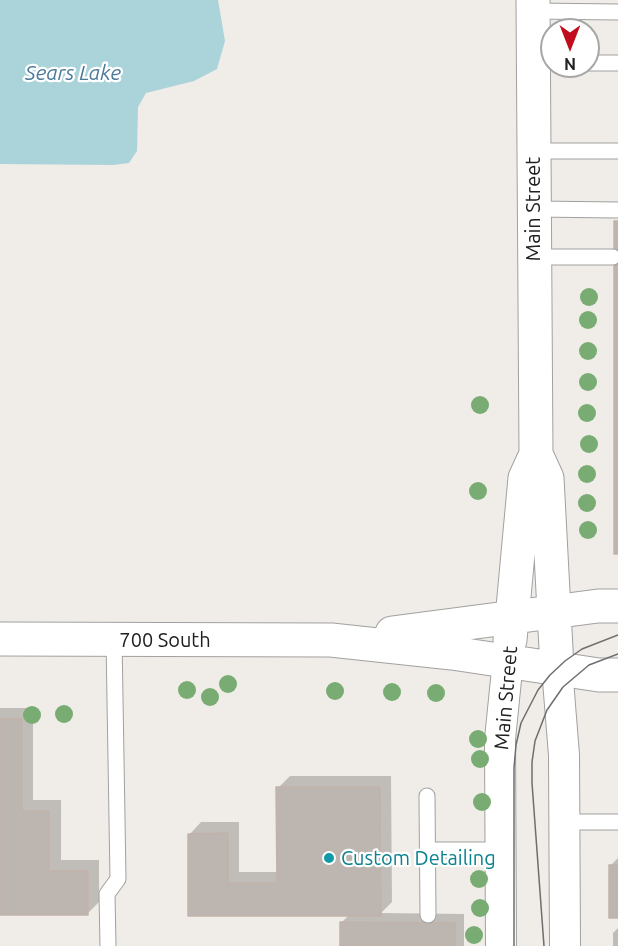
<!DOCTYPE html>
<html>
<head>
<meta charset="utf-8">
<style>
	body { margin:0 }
	#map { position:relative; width:618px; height:946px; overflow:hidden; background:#f0ece7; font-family:Ubuntu,sans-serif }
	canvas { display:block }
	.north { position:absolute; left:540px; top:18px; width:60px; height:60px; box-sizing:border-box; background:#fff; border:2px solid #a6a6a6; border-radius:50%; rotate:180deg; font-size:16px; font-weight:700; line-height:24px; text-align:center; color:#202020 }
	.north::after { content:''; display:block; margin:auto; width:21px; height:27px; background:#c10e1f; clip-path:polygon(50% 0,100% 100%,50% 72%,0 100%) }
</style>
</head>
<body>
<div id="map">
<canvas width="618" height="946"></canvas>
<div class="north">N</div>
</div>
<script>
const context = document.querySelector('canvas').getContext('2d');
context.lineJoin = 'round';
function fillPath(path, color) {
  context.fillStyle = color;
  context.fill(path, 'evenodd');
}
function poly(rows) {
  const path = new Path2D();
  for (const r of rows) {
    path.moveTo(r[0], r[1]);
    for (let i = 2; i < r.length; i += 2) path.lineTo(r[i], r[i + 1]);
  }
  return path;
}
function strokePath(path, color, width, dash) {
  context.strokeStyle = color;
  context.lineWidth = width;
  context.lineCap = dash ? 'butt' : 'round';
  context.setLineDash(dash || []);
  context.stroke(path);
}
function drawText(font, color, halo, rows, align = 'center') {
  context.font = font + ' Ubuntu,sans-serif';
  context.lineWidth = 4.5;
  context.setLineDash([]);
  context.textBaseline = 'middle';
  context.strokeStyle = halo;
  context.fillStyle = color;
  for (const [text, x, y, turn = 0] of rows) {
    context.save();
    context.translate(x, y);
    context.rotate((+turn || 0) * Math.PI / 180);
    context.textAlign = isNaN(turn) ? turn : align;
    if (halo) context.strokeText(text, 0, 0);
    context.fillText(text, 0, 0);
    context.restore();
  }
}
fillPath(poly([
	[0,0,218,0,225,41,217,69,194,81,146,93,138,107,137,151,129,163,113,165,0,164]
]), '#abd4da');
fillPath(poly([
	[0,708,33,708,33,800,61,800,61,860,99,860,99,902,87,914,0,914],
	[290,776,391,776,392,902,381,913,464,914,464,946,342,946,342,922,350,914,190,915,190,834,201,822,239,822,239,872,278,872,278,788],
	[618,858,618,916,610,866],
	[618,928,618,946,613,946,613,933]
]), '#0003');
const building = poly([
	[614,221,618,221,618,554,614,554,614,221],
	[0,719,22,719,22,811,49,811,49,871,88,871,88,915,0,915,0,719],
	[276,787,380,787,381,916,188,916,188,834,228,833,228,883,277,883,276,787],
	[609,865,618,865,618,918,609,918,609,865],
	[340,922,455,923,455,946,340,946,340,922]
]);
fillPath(building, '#bdb5b0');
strokePath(building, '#c1b2aa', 1.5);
const service = poly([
	[533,11,618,12],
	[588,63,618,63],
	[533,151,618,151],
	[534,209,618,210],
	[533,257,613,257],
	[427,796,428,915],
	[564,822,618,822],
	[428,850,501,850],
	[108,946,107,894,118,879,114,639]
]);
const minor = poly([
	[557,668,564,755,565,946],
	[501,946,500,739,508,660]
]);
const tertiary = poly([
	[533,0,536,454,547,478,557,668],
	[392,633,598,606,618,606],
	[0,639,331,640,452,653,599,675,618,675],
	[510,640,525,478,536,454]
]);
strokePath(service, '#a1a1a1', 17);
strokePath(minor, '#a1a1a1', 32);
strokePath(tertiary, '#a1a1a1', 35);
strokePath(service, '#fff', 15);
strokePath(minor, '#fff', 30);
strokePath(tertiary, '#fff', 33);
strokePath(poly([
	[514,946,514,768,516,745,521,723,538,690,550,675,565,661,582,649,618,635],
	[544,946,532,783,532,762,535,741,547,710,563,687,589,665,618,654]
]), '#6e6e6e', 1.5);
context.fillStyle = '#78ac73';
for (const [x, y] of [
	[589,297],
	[588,320],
	[588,351],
	[588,382],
	[480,405],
	[587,413],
	[589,444],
	[587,474],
	[478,491],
	[587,503],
	[588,530],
	[228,684],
	[187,690],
	[335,691],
	[392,692],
	[436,693],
	[210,697],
	[64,714],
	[32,715],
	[478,739],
	[480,759],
	[482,802],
	[479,879],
	[480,908],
	[474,935]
]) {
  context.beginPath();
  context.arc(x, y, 9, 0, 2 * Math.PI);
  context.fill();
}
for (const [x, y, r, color] of [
	[329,858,6,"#0f9aa8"]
]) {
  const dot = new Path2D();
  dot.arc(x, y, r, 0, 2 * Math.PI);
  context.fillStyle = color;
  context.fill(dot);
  strokePath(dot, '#fff', 2);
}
drawText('20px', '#202020', '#fff', [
	["Main Street",533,209,-90],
	["700 South",165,640],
	["Main Street",506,698,-85]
]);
drawText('20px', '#0d838f', '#fff', [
	["Custom Detailing",341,858]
], 'left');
drawText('italic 21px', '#4c7a9b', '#fff', [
	["Sears Lake",73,73]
]);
</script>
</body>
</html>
